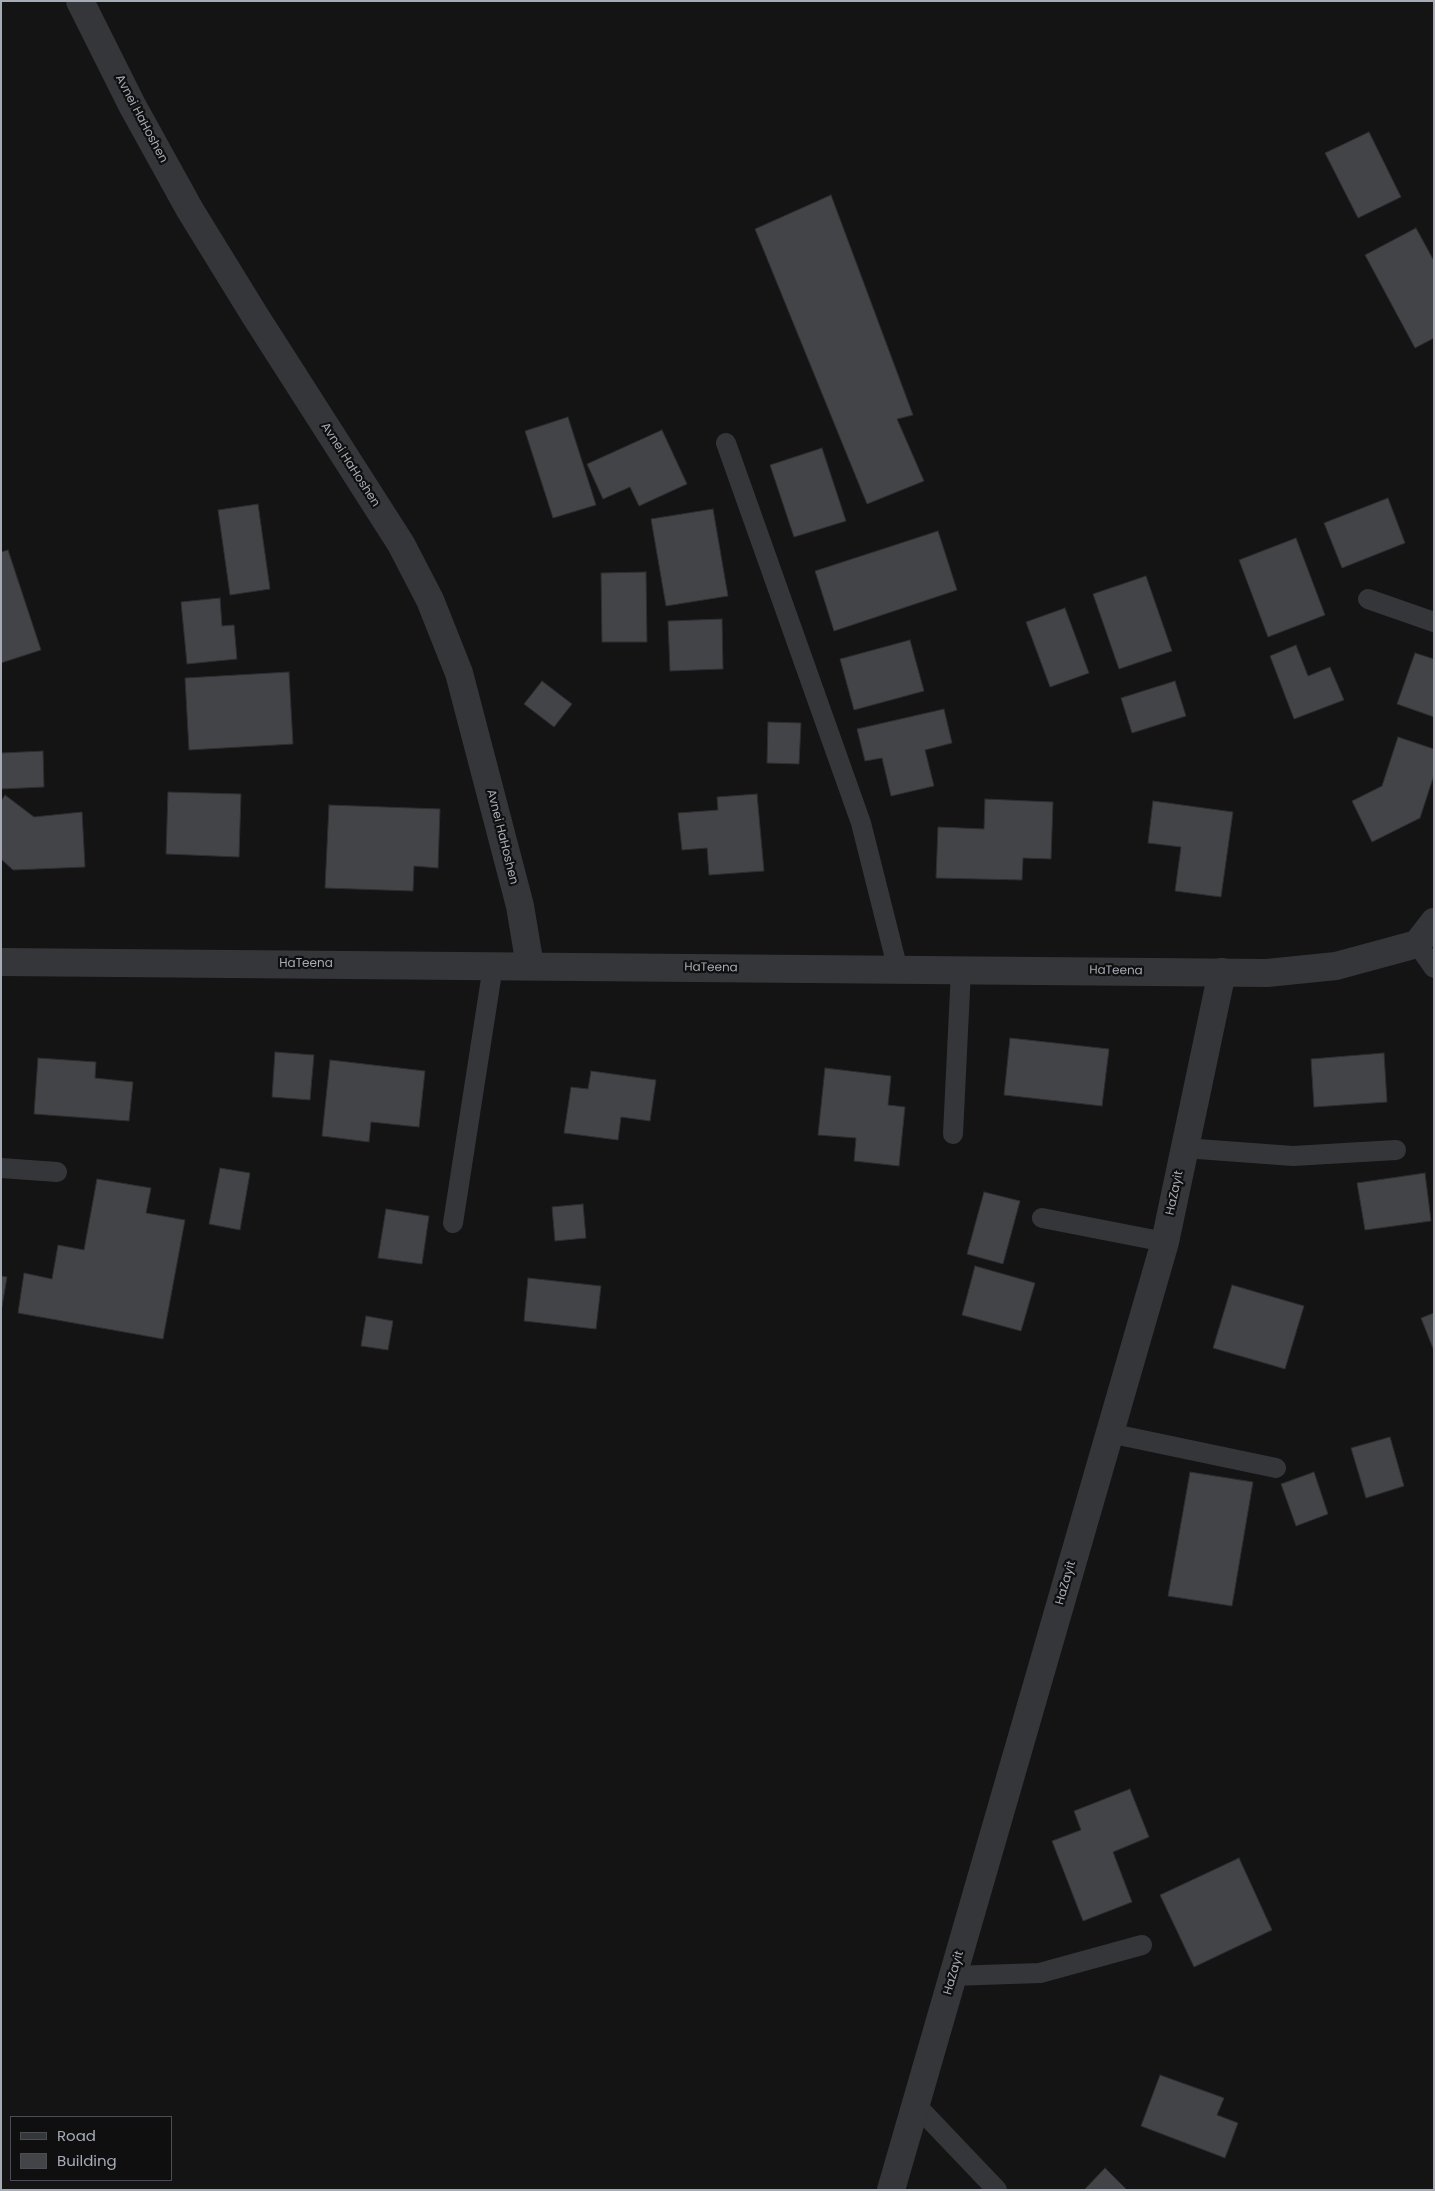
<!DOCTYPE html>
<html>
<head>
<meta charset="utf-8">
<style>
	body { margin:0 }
	#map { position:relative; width:1435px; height:2191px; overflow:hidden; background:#141415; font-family:Poppins,sans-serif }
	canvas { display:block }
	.frame { position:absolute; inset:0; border:2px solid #a6abb5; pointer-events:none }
	.legend { position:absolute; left:10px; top:2116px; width:162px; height:65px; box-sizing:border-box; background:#0f0f10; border:1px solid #4b4d52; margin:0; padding:6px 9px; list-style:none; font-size:15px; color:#a6abb5 }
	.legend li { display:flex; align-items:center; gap:10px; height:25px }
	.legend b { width:25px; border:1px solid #4b4d52 }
</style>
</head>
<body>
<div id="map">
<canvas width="1435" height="2191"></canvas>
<div class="frame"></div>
<ul class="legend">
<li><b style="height:6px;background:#35363a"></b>Road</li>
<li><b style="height:14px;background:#434448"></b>Building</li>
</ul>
</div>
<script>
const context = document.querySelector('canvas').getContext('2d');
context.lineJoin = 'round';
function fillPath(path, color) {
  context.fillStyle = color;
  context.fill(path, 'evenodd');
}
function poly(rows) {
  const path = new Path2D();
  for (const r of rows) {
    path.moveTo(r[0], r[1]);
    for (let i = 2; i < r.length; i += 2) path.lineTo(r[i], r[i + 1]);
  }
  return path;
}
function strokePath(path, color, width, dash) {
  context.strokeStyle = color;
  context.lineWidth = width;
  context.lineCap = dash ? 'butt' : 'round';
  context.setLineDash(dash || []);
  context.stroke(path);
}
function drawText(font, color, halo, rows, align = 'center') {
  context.font = font + ' Poppins,sans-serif';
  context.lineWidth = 4.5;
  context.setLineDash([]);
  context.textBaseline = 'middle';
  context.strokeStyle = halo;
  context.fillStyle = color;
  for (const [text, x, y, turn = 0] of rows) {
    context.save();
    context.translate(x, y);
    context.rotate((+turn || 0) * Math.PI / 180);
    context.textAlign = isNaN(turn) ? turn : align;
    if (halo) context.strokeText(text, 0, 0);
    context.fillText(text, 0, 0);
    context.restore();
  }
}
const building = poly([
	[1369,132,1401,197,1358,218,1325,153,1369,132],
	[831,195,913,415,897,419,924,481,867,504,755,229,831,195],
	[1416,228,1434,261,1434,338,1415,348,1365,255,1416,228],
	[568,417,596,505,553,518,525,431,568,417],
	[662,430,687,484,639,506,630,487,603,499,587,464,662,430],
	[822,448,846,521,794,537,770,465,822,448],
	[1388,498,1405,543,1342,568,1324,523,1388,498],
	[258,504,270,589,230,595,218,510,258,504],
	[713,509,728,596,666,606,651,519,713,509],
	[938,531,957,590,834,631,815,571,938,531],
	[1296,538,1325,615,1268,637,1239,560,1296,538],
	[8,550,41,650,1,663,1,552,8,550],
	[646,572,647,642,602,642,601,573,646,572],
	[1146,576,1172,651,1119,669,1093,594,1146,576],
	[220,598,222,626,234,625,237,659,187,664,181,602,220,598],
	[1065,608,1089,673,1050,687,1026,622,1065,608],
	[722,619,723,669,670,671,668,621,722,619],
	[910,640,924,691,854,710,840,659,910,640],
	[1296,645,1308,676,1330,667,1344,700,1294,719,1270,656,1296,645],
	[1415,653,1434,659,1434,717,1397,704,1415,653],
	[289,672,293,744,189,750,185,678,289,672],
	[542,681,572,704,554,727,524,704,542,681],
	[1175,681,1186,716,1132,733,1121,698,1175,681],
	[944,709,952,743,925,750,934,786,891,796,882,758,865,761,857,729,944,709],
	[768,722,801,723,799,764,767,763,768,722],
	[1398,737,1434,749,1434,775,1420,818,1372,842,1352,801,1382,786,1398,737],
	[43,751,44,787,1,789,1,753,43,751],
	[168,792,241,794,239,857,166,854,168,792],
	[757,794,764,871,709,875,707,848,682,850,678,813,718,810,717,797,757,794],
	[5,795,34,817,82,812,85,867,13,870,1,859,1,801,5,795],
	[985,799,1053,802,1051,859,1023,858,1022,880,936,878,938,827,984,829,985,799],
	[1153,801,1233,812,1221,897,1175,891,1181,847,1148,843,1153,801],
	[329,805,440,809,438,868,414,866,413,891,325,888,329,805],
	[1010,1038,1109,1049,1102,1106,1004,1095,1010,1038],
	[275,1052,314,1055,310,1100,272,1097,275,1052],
	[1384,1053,1387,1102,1314,1107,1311,1059,1384,1053],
	[38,1058,96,1062,95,1078,133,1082,129,1121,34,1114,38,1058],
	[330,1060,425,1071,419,1127,371,1122,369,1142,322,1136,330,1060],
	[825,1068,891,1076,888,1105,905,1107,899,1166,854,1161,856,1138,818,1135,825,1068],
	[591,1071,656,1080,650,1121,621,1117,618,1140,564,1133,571,1087,588,1089,591,1071],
	[220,1168,250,1173,240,1230,209,1224,220,1168],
	[1425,1173,1431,1221,1365,1230,1357,1183,1425,1173],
	[97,1179,151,1188,146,1213,185,1220,163,1339,18,1313,24,1273,52,1279,58,1245,84,1250,97,1179],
	[984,1192,1020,1201,1003,1264,967,1254,984,1192],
	[583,1204,586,1238,555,1241,552,1207,583,1204],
	[386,1209,429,1216,422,1264,378,1258,386,1209],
	[975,1266,1035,1283,1021,1331,962,1315,975,1266],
	[1,1276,7,1277,1,1312,1,1276],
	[528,1278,601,1286,596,1329,524,1321,528,1278],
	[1232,1285,1304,1306,1285,1369,1213,1348,1232,1285],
	[1434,1313,1434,1351,1421,1318,1434,1313],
	[366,1316,393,1321,388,1350,361,1346,366,1316],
	[1390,1437,1404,1486,1366,1498,1351,1448,1390,1437],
	[1190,1472,1253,1482,1232,1606,1168,1596,1190,1472],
	[1314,1472,1328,1514,1296,1526,1281,1484,1314,1472],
	[1130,1789,1149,1837,1113,1852,1132,1902,1083,1921,1052,1841,1081,1830,1074,1811,1130,1789],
	[1239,1858,1272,1930,1194,1967,1160,1895,1239,1858],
	[1160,2075,1224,2098,1217,2115,1238,2123,1225,2158,1141,2126,1160,2075],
	[1105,2168,1127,2190,1084,2190,1105,2168]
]);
fillPath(building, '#434448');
strokePath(building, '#2e2e31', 1);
strokePath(poly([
	[726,443,861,823,898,970],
	[1368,599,1434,622],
	[1417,944,1434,968],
	[953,1134,961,970],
	[1184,1148,1293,1156,1396,1150],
	[1,1168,57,1172],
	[1042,1218,1165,1242],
	[453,1223,493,966],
	[1109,1433,1276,1468],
	[952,1976,1040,1973,1142,1945],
	[916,2105,997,2190]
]), '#35363a', 20);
strokePath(poly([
	[80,1,132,105,190,210,254,314,401,544,430,600,459,673,520,906,530,966],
	[1,962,1267,973,1336,966,1417,944,1434,922],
	[891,2190,1165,1242,1222,972]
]), '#35363a', 28);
drawText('12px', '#a6abb5', '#0f0f10', [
	["Avnei HaHoshen",141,119,62],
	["Avnei HaHoshen",350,465,57],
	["Avnei HaHoshen",502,837,76],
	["HaTeena",306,964],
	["HaTeena",711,968,1],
	["HaTeena",1116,971,1],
	["HaZayit",1175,1193,-78],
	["HaZayit",1066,1583,-74],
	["HaZayit",954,1973,-74]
]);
</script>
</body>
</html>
